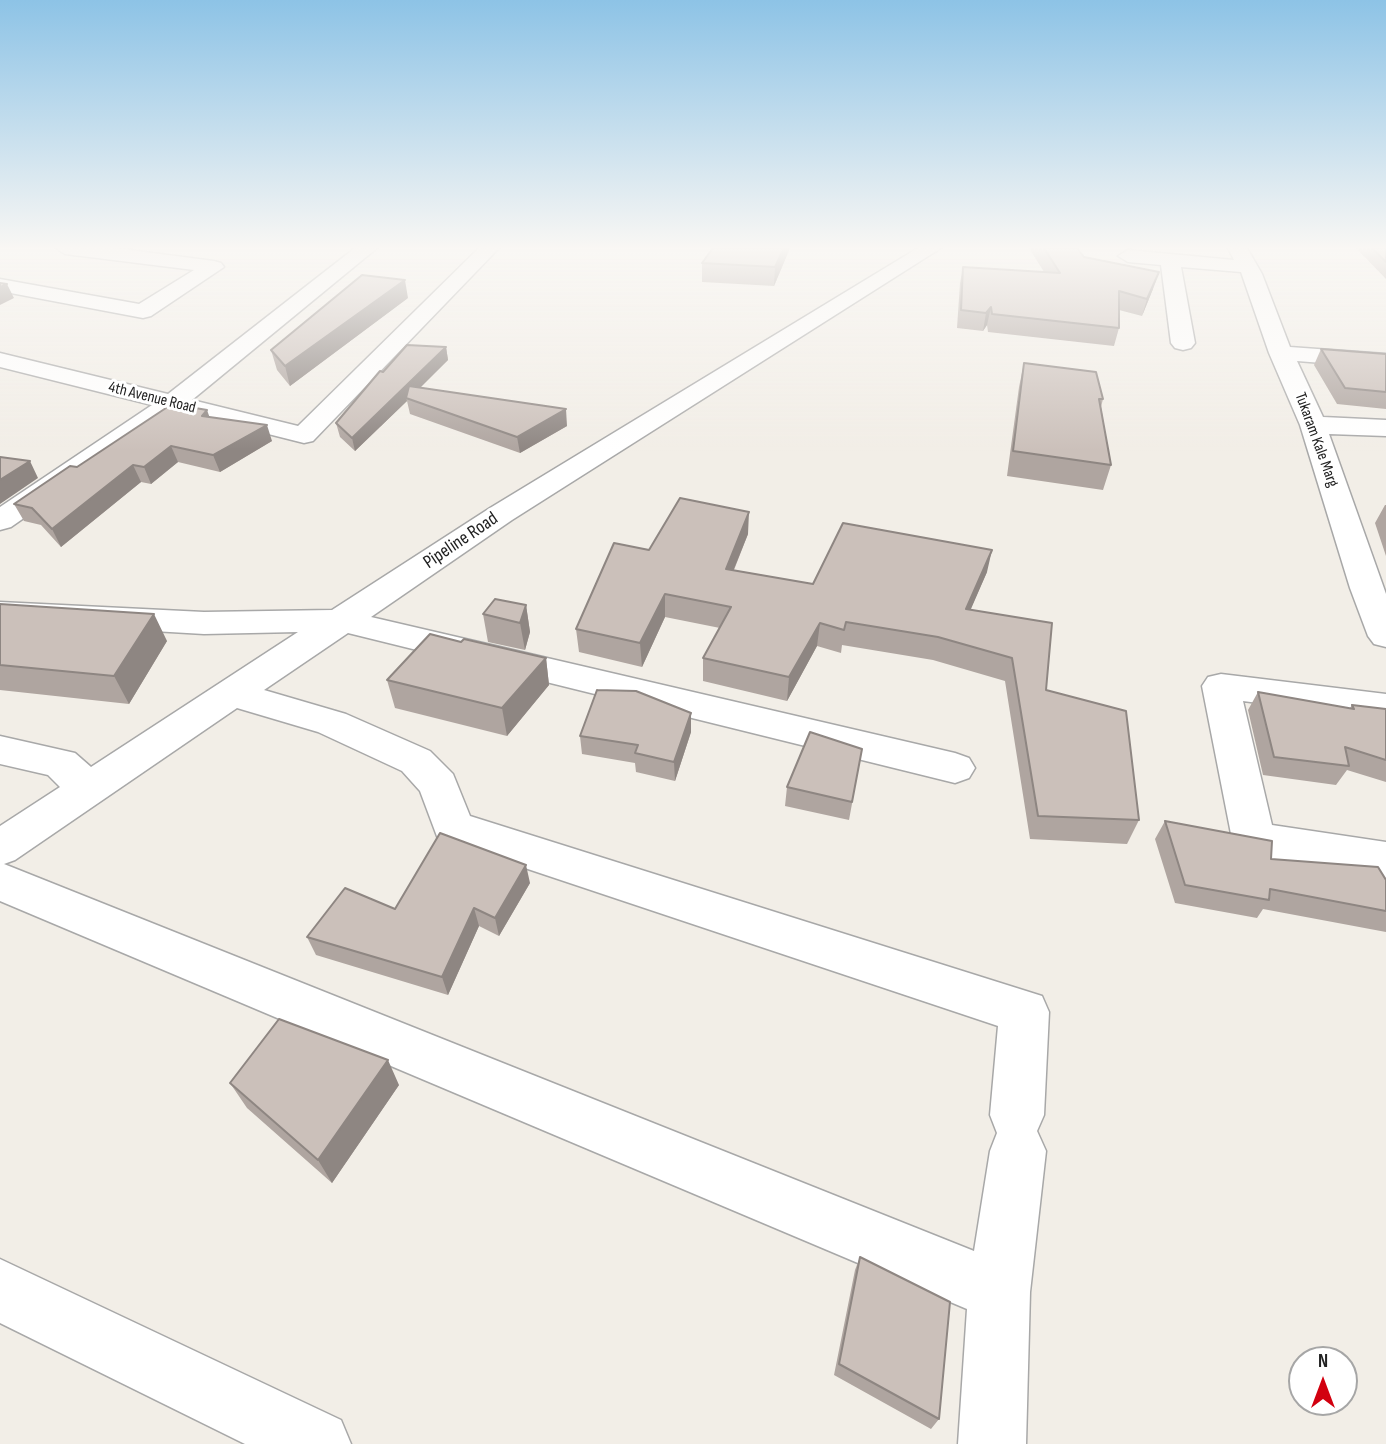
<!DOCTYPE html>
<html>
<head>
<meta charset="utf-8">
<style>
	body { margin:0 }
	#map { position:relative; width:1386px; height:1444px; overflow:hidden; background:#f2eee7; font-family:"Sofia Sans Condensed",sans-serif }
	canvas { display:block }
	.north { position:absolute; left:1288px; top:1346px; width:70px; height:70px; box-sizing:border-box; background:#fff; border:2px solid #a6a6a6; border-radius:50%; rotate:0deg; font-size:19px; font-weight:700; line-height:28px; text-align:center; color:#212121 }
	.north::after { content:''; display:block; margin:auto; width:24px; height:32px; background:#d2000f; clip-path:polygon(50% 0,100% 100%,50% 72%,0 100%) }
</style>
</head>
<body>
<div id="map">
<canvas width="1386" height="1444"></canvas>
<div class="north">N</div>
</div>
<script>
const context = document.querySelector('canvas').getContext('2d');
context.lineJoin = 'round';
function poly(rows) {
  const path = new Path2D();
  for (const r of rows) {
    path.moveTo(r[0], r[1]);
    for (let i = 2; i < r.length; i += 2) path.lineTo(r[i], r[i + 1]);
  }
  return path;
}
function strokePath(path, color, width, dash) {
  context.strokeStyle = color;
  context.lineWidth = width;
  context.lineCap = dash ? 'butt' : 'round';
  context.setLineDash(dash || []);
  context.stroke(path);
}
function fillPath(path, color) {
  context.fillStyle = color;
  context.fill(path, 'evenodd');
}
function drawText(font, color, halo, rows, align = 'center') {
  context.font = font + ' "Sofia Sans Condensed",sans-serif';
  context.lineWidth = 6;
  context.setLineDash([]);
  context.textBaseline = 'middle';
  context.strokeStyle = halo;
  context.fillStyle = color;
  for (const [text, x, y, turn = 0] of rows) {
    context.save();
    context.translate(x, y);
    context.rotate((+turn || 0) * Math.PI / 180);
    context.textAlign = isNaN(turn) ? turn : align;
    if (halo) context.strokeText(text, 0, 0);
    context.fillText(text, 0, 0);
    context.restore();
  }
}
const minor = poly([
	[56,248,114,248,214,261,221,263,224,267,151,316,143,318,0,291,0,279,139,304,194,270,65,254,56,248],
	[355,248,377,248,192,400,298,426,479,248,499,248,313,441,304,443,177,411,11,527,0,530,0,507,152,405,0,367,0,353,168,394,355,248],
	[918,248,941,248,512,520,371,617,955,753,969,758,975,768,969,778,955,783,348,633,264,690,346,714,430,751,453,774,470,816,1042,996,1049,1012,1044,1115,1037,1131,1046,1151,1030,1292,1026,1444,958,1444,967,1309,0,901,0,826,60,787,48,775,0,764,0,736,75,753,91,767,298,632,204,634,0,622,0,602,204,612,332,610,490,508,918,248],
	[237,708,318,732,402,771,420,791,438,839,998,1026,990,1115,997,1133,990,1151,974,1251,4,864,15,860,237,708],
	[1228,248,1247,248,1262,274,1290,347,1386,354,1386,368,1297,361,1323,417,1386,420,1386,436,1329,434,1386,594,1386,647,1374,644,1368,636,1350,588,1300,425,1269,353,1241,272,1181,267,1195,343,1191,348,1183,350,1175,348,1171,343,1161,265,1128,262,1118,256,1128,250,1234,260,1228,248],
	[1221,674,1386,694,1386,720,1243,701,1272,825,1386,842,1386,878,1254,856,1239,851,1232,839,1202,686,1208,677,1221,674],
	[0,1259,341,1420,351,1444,245,1444,0,1323,0,1259]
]);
strokePath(minor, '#a8a8a8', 3);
fillPath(minor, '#fff');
fillPath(poly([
	[790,248,774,286,702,282,702,263],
	[1029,248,1077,248,1084,257,1153,289,1142,316,1119,310,1119,328,1114,346,988,332,987,325,983,331,957,328,960,283,963,267,1044,272],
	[1356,248,1386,248,1386,279],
	[408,298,290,386,277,370,271,350],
	[446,347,448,360,420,387,567,426,520,453,410,414,407,401,355,451,340,437,336,423,383,372],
	[1321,349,1386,354,1386,409,1337,404,1314,365],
	[1024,363,1103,399,1101,407,1111,465,1103,490,1007,476,1019,387],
	[210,417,272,441,220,472,178,462,151,484,141,482,61,547,41,525,24,521,14,504,77,467],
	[1385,505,1386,505,1386,556,1375,523],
	[748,534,734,570,813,584,987,572,970,610,1046,690,1139,820,1127,844,1030,839,1005,681,933,660,842,645,841,653,817,646,787,701,703,681,703,658,720,628,665,617,642,667,579,652,576,629,649,550],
	[0,604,167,641,129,704,0,690],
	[526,605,530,632,525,650,488,642,483,614],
	[461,642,546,658,549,685,507,736,395,708,387,680],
	[1258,692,1350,708,1352,705,1386,709,1386,782,1347,770,1336,785,1263,775,1248,710],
	[691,713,691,732,675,781,636,772,635,763,582,754,580,736],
	[862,749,849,820,785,806,787,787],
	[1165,821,1271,859,1386,911,1386,932,1263,909,1257,918,1175,903,1155,839],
	[530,883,499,936,479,926,448,995,316,955,307,937,395,909],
	[230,1083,399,1085,332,1183,247,1108],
	[860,1257,939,1419,931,1429,834,1375,855,1270]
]), '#afa5a0');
fillPath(poly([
	[784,248,790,248,774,286,775,267],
	[1159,272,1153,289,1142,316,1147,299],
	[405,280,408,298,290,386,285,366],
	[7,284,14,298,0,305,0,287],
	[991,307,987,325,983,331,986,313],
	[446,347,448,360,409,399,406,398,407,401,355,451,352,438],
	[566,409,567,426,520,453,517,437],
	[207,410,213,427,202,416],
	[267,425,272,441,220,472,213,455],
	[171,446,178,462,151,484,144,467],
	[30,461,38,478,0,504,0,480],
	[133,465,141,482,61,547,52,529],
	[749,512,748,534,725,591,726,569],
	[992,550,987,572,961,632,966,609],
	[665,594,665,617,642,667,640,643],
	[526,605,530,632,525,650,520,623],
	[154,614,167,641,129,704,114,676],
	[820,623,817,646,787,701,789,677],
	[546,658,549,685,507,736,502,708],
	[691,713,691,732,675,781,674,762],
	[526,865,530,883,499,936,495,918],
	[474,908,479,926,448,995,442,977],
	[388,1060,399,1085,332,1183,318,1160]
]), '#8e8682');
const building = poly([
	[713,248,784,248,775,267,702,263,713,248],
	[1044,248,1077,248,1084,257,1159,272,1147,299,1119,291,1119,328,992,314,991,307,986,313,961,310,963,267,1060,273,1044,248],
	[1372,248,1386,248,1386,262,1372,248],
	[362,275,405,280,285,366,271,350,362,275],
	[0,283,7,284,0,287,0,283],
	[407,345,446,347,352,438,336,423,380,371,383,372,407,345],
	[1321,349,1386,354,1386,392,1345,388,1321,349],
	[1024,363,1096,372,1103,399,1099,399,1111,465,1013,451,1024,363],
	[409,386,566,409,517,437,406,398,409,386],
	[172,404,207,410,202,416,267,425,213,455,171,446,144,467,133,465,52,529,32,508,14,504,70,466,77,467,172,404],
	[0,457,30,461,0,480,0,457],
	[680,498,749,512,726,569,813,584,843,523,992,550,966,609,1052,623,1046,690,1126,711,1139,820,1038,816,1012,658,938,637,846,622,844,630,820,623,789,677,703,658,731,607,665,594,640,643,576,629,614,543,649,550,680,498],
	[495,599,526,605,520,623,483,614,495,599],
	[0,604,154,614,114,676,0,665,0,604],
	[430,634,461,642,464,639,546,658,502,708,387,680,430,634],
	[597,690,636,691,691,713,674,762,635,753,638,745,580,736,597,690],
	[1258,692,1354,709,1352,705,1386,709,1386,760,1345,747,1349,766,1274,757,1258,692],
	[810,732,862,749,852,802,787,787,810,732],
	[1165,821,1272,841,1271,859,1378,867,1386,880,1386,911,1270,889,1269,900,1185,885,1165,821],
	[440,833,526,865,495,918,474,908,442,977,307,937,345,888,395,909,440,833],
	[279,1019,388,1060,318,1160,230,1083,279,1019],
	[860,1257,950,1302,939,1419,839,1364,860,1257]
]);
fillPath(building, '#cbc0ba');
strokePath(building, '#8e8682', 2);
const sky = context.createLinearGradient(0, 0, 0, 451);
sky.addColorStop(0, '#8dc3e6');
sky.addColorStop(0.55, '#f9f7f4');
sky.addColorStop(1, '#f9f7f400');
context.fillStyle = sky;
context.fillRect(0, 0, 1386, 451);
drawText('16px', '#212121', '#fff', [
	["4th Avenue Road",152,398,14],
	["Tukaram Kale Marg",1316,440,70]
]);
drawText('19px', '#212121', '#fff', [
	["Pipeline Road",461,541,-34]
]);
</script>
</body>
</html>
